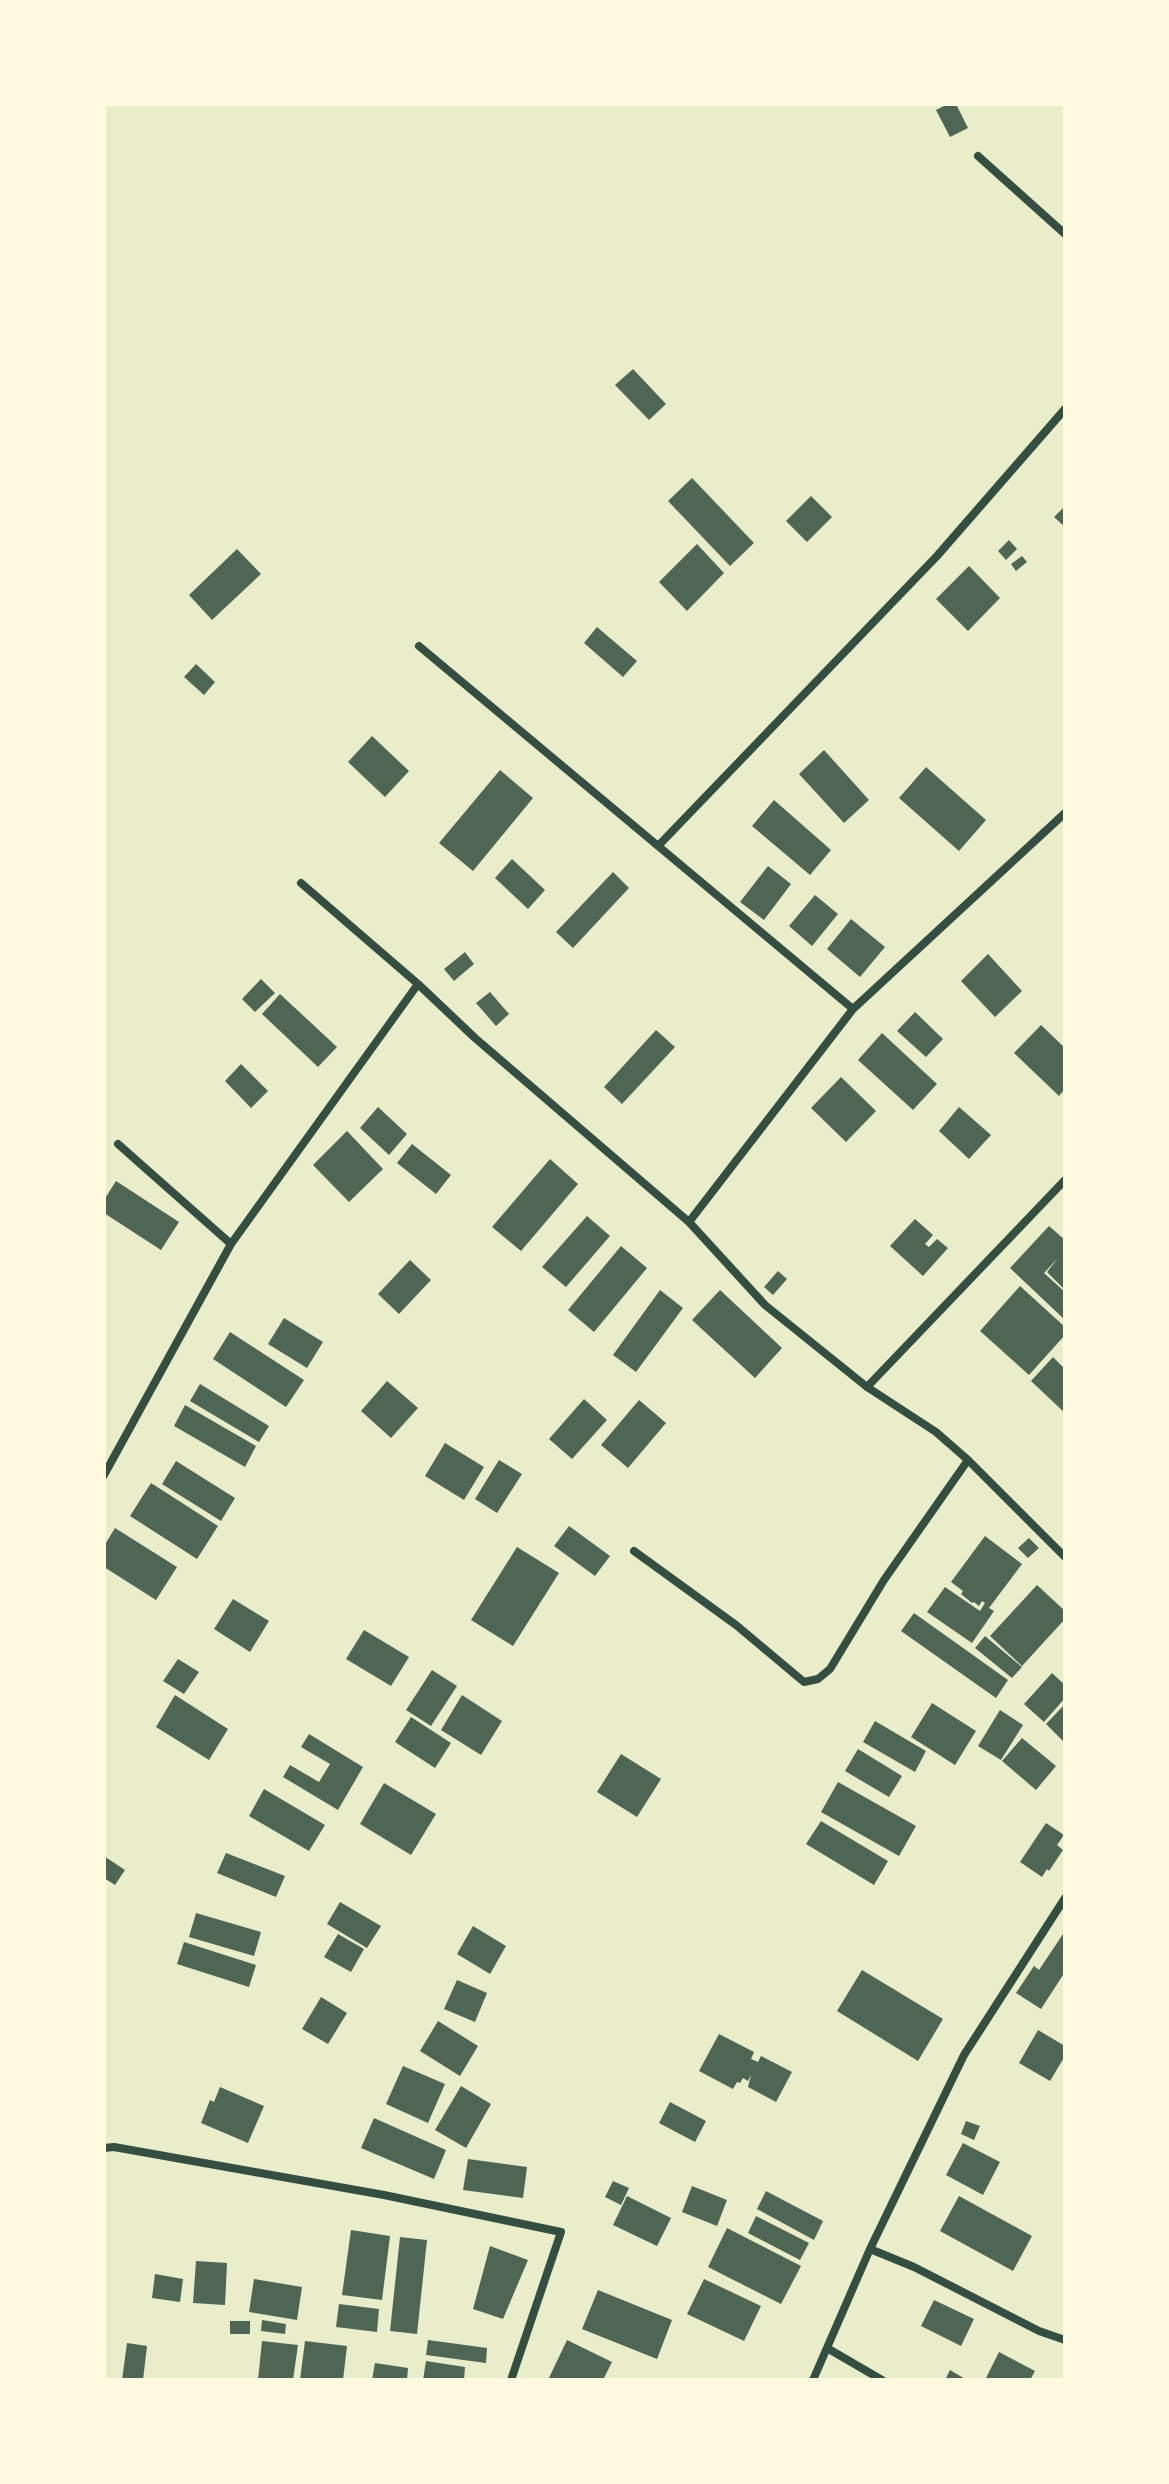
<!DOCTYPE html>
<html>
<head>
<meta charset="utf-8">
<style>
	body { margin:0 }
	#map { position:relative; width:1169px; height:2484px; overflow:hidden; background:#e9edc9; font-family:"IBM Plex Sans",sans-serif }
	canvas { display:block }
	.frame { position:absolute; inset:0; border:106px solid #fefae0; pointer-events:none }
</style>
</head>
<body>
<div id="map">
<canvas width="1169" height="2484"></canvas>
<div class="frame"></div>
</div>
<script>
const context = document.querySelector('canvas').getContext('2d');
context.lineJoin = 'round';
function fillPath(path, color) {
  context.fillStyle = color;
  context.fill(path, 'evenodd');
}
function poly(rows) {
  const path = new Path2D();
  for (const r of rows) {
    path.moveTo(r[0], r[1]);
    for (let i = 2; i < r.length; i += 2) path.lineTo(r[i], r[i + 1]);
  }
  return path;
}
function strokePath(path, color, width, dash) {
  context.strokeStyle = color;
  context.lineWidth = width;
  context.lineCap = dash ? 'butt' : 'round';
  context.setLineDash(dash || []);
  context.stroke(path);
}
fillPath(poly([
	[948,104,956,104,968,128,950,137,936,110],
	[633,369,666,404,649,420,615,385],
	[692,478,754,543,730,566,668,501],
	[811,496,832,517,807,542,786,521],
	[1065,506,1065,527,1054,517],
	[1009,540,1017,549,1006,560,998,551],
	[697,544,724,573,687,611,659,582],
	[237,549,261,574,212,620,189,595],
	[1022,556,1027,562,1016,571,1011,564],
	[969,566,1000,598,968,631,936,599],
	[597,627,637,661,623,677,584,643],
	[196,664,215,682,204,695,184,677],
	[372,736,409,771,385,797,348,762],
	[824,750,869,800,844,823,799,774],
	[926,767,986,820,959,851,899,798],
	[500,770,533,798,473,871,439,843],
	[774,800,831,850,810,875,752,826],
	[512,859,545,890,528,909,495,878],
	[768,866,791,884,764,920,740,902],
	[613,872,629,888,573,948,556,932],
	[815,895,838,914,812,946,789,926],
	[851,919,885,947,860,977,827,949],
	[465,952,474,964,454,981,444,969],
	[988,954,1022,991,995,1017,961,981],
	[261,979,275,993,255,1012,242,999],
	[490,992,509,1014,496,1026,476,1003],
	[280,994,337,1047,318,1067,262,1014],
	[915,1012,943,1039,926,1057,897,1031],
	[1041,1025,1065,1048,1065,1089,1059,1096,1014,1053],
	[656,1030,675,1047,622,1104,604,1087],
	[882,1033,937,1084,913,1110,858,1060],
	[241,1064,268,1091,251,1108,225,1081],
	[841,1077,876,1111,846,1142,811,1108],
	[378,1107,407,1134,389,1155,360,1128],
	[959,1107,991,1135,969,1159,939,1131],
	[347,1131,383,1169,349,1202,313,1165],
	[412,1144,451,1175,436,1194,397,1163],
	[550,1159,578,1184,521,1251,492,1227],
	[116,1181,179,1222,161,1250,104,1213,104,1200],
	[587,1216,610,1236,566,1287,542,1267],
	[915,1219,933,1235,925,1244,929,1247,937,1239,948,1248,923,1276,890,1246],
	[1049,1226,1065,1240,1065,1290,1047,1272,1058,1258,1044,1273,1065,1292,1065,1320,1010,1268],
	[621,1246,647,1268,594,1332,568,1310],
	[410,1260,431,1280,399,1314,378,1294],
	[778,1271,787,1279,773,1295,764,1287],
	[1020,1286,1065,1327,1065,1335,1029,1375,980,1331],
	[660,1290,683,1308,636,1372,613,1355],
	[720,1290,782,1348,755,1378,692,1320],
	[284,1318,323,1342,307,1368,268,1344],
	[230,1332,304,1380,286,1407,213,1359],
	[1053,1357,1065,1369,1065,1413,1031,1381],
	[387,1381,418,1408,391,1438,361,1411],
	[200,1384,269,1426,259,1442,190,1401],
	[584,1399,607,1420,572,1459,549,1439],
	[639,1400,666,1423,628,1468,601,1445],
	[185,1405,256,1446,245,1467,174,1426],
	[445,1443,484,1467,464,1500,425,1476],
	[499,1460,522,1474,497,1513,475,1499],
	[176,1461,235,1498,221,1521,162,1484],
	[151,1483,218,1526,197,1559,130,1516],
	[569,1526,610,1556,595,1576,554,1546],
	[115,1528,177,1567,156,1600,104,1567,104,1546],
	[985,1536,1022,1564,989,1608,994,1611,972,1643,927,1612,945,1587,980,1611,985,1603,982,1601,979,1606,974,1602,972,1603,961,1594,963,1591,951,1582],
	[1029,1538,1039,1548,1028,1558,1018,1548],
	[517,1547,559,1573,513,1646,471,1620],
	[1037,1585,1065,1611,1065,1619,1022,1666,990,1636],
	[233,1599,269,1621,250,1652,214,1629],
	[914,1613,1008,1680,996,1698,901,1631],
	[364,1630,409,1657,391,1686,346,1659],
	[985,1636,1022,1667,1012,1678,975,1648],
	[178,1659,199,1672,184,1694,163,1681],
	[432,1670,457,1686,431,1726,406,1710],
	[1052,1673,1065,1685,1065,1698,1044,1722,1024,1704],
	[175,1695,228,1729,209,1760,156,1727],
	[462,1695,502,1721,481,1755,441,1730],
	[932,1703,976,1731,955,1765,911,1737],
	[1065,1704,1065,1743,1046,1724],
	[1000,1710,1023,1725,1001,1760,978,1746],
	[411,1717,451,1743,435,1768,395,1742],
	[875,1721,926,1751,915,1772,863,1742],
	[309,1734,363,1767,338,1810,283,1777,290,1765,319,1782,330,1764,301,1747],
	[1022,1738,1056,1766,1036,1790,1002,1761],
	[858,1749,902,1776,889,1797,845,1771],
	[621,1754,661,1779,637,1817,597,1792],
	[838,1782,916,1826,899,1856,821,1812],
	[384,1783,436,1814,411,1855,360,1824],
	[264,1789,325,1825,309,1851,249,1816],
	[821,1821,888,1861,874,1885,806,1844],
	[1046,1823,1064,1835,1057,1845,1063,1850,1049,1871,1047,1869,1042,1877,1020,1862],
	[226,1853,285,1876,276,1897,217,1873],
	[104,1856,125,1870,115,1885,104,1878],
	[340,1902,381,1926,367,1948,327,1924],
	[196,1913,261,1932,254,1956,189,1937],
	[473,1926,506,1946,490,1974,457,1954],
	[1065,1931,1065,1972,1041,2009,1016,1993,1034,1966,1039,1970],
	[338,1934,364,1949,351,1972,324,1957],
	[184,1942,256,1965,249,1987,177,1964],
	[862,1970,943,2019,918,2061,837,2011],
	[457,1980,487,1993,475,2022,444,2009],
	[321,1997,347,2013,328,2044,302,2029],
	[438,2021,478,2046,460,2076,420,2051],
	[1038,2030,1065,2046,1065,2056,1050,2081,1019,2063],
	[719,2034,754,2052,751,2059,758,2062,761,2056,792,2072,776,2102,748,2087,751,2075,748,2081,743,2078,740,2083,737,2082,733,2089,699,2071],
	[403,2066,445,2084,428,2123,386,2104],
	[461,2086,491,2104,466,2148,435,2130],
	[220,2087,264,2106,248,2143,201,2123,210,2100,214,2102],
	[670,2102,706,2121,695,2142,659,2123],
	[374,2118,446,2150,434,2179,361,2148],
	[966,2121,980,2126,974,2140,961,2134],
	[963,2143,1000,2162,983,2195,946,2175],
	[468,2159,527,2167,523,2198,463,2190],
	[613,2181,629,2188,621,2205,605,2197],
	[692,2186,727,2200,717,2226,682,2212],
	[766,2191,823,2221,814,2240,757,2209],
	[627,2196,671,2218,657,2246,613,2225],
	[959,2196,1032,2236,1013,2271,940,2231],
	[756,2216,809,2243,800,2260,748,2233],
	[727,2228,801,2266,781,2304,708,2267],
	[351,2230,390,2236,382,2300,342,2295],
	[400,2237,427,2240,417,2334,390,2331],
	[490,2246,528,2260,503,2319,473,2309],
	[196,2261,227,2263,225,2305,193,2303],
	[155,2274,183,2279,180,2302,152,2298],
	[254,2279,302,2287,297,2320,249,2312],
	[704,2279,761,2306,744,2341,687,2314],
	[598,2290,672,2320,657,2359,582,2329],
	[934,2300,974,2319,961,2346,921,2326],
	[339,2304,379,2309,377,2332,336,2327],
	[262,2320,286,2324,285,2334,261,2331],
	[230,2321,250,2321,250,2334,230,2334],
	[428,2340,487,2348,486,2363,426,2355],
	[567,2340,612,2362,603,2380,548,2380],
	[262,2341,298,2345,293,2380,258,2380],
	[305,2341,347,2346,343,2380,300,2380],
	[127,2343,147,2346,143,2380,122,2380],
	[999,2352,1035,2371,1030,2380,985,2380],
	[426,2361,465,2367,464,2380,423,2380],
	[375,2363,408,2368,407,2380,372,2380],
	[950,2370,967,2380,945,2380]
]), '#4f6655');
strokePath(poly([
	[978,156,1065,234],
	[419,646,853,1009,689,1222],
	[659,845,937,556,1065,409],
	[301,883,418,984],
	[853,1009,1065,813],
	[118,1144,231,1244],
	[867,1387,1065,1180],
	[104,1475,231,1244,418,984,475,1038,689,1222,765,1305,867,1387,936,1432,968,1460,1065,1557],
	[634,1551,736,1625,804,1682,818,1679,830,1669,884,1580,968,1460],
	[104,2148,114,2147,384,2195,561,2232,511,2380],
	[870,2249,914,2267,1039,2331,1065,2340],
	[827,2348,882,2380],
	[813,2380,870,2249,964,2055,1065,1898]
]), '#344e41', 8);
</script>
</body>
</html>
